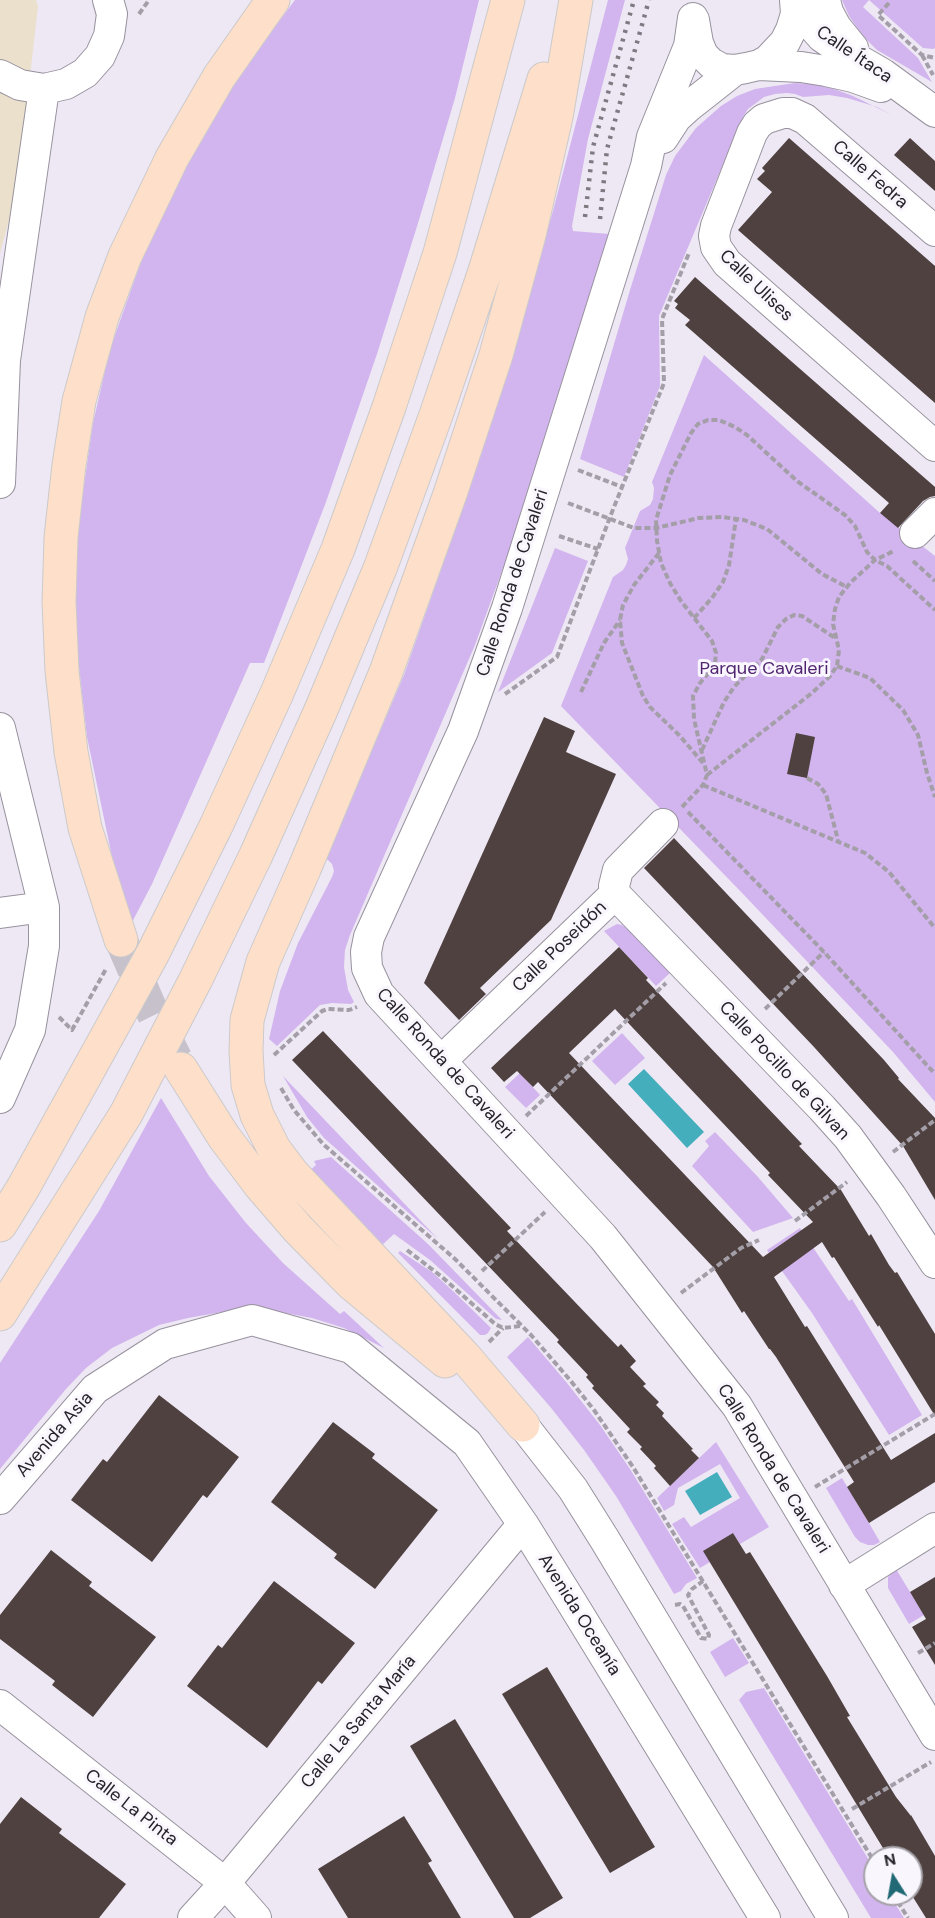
<!DOCTYPE html>
<html>
<head>
<meta charset="utf-8">
<style>
	body { margin:0 }
	#map { position:relative; width:935px; height:1918px; overflow:hidden; background:#eee8f4; font-family:"DM Sans",sans-serif }
	canvas { display:block }
	.north { position:absolute; left:863px; top:1846px; width:60px; height:60px; box-sizing:border-box; background:#faf6fe; border:2px solid #a5a2a8; border-radius:50%; rotate:349deg; font-size:16px; font-weight:700; line-height:24px; text-align:center; color:#262428 }
	.north::after { content:''; display:block; margin:auto; width:21px; height:27px; background:#206975; clip-path:polygon(50% 0,100% 100%,50% 72%,0 100%) }
</style>
</head>
<body>
<div id="map">
<canvas width="935" height="1918"></canvas>
<div class="north">N</div>
</div>
<script>
const context = document.querySelector('canvas').getContext('2d');
context.lineJoin = 'round';
function fillPath(path, color) {
  context.fillStyle = color;
  context.fill(path, 'evenodd');
}
function poly(rows) {
  const path = new Path2D();
  for (const r of rows) {
    path.moveTo(r[0], r[1]);
    for (let i = 2; i < r.length; i += 2) path.lineTo(r[i], r[i + 1]);
  }
  return path;
}
function strokePath(path, color, width, dash) {
  context.strokeStyle = color;
  context.lineWidth = width;
  context.lineCap = dash ? 'butt' : 'round';
  context.setLineDash(dash || []);
  context.stroke(path);
}
function drawText(font, color, halo, rows, align = 'center') {
  context.font = font + ' "DM Sans",sans-serif';
  context.lineWidth = 6;
  context.setLineDash([]);
  context.textBaseline = 'middle';
  context.strokeStyle = halo;
  context.fillStyle = color;
  for (const [text, x, y, turn = 0] of rows) {
    context.save();
    context.translate(x, y);
    context.rotate((+turn || 0) * Math.PI / 180);
    context.textAlign = isNaN(turn) ? turn : align;
    if (halo) context.strokeText(text, 0, 0);
    context.fillText(text, 0, 0);
    context.restore();
  }
}
fillPath(poly([
	[0,0,36,0,38,6,17,191,0,253]
]), '#eae0cb');
fillPath(poly([
	[295,0,479,0,455,98,419,220,377,354,326,502,264,663,250,663,152,884,129,928,120,895,87,737,77,650,75,590,78,526,93,423,110,349,141,262,194,144,262,44],
	[608,0,625,0,588,139,572,226,573,231,610,234,574,343,506,560,475,645,350,935,345,950,344,967,348,990,354,1002,351,1004,332,1003,320,1005,277,1046,269,1039,280,991,298,943,332,877,334,871,332,864,326,858,404,675,459,518,491,418,553,211],
	[842,0,935,0,935,48,933,49,923,48,869,0,863,7,918,58,932,82,877,50,863,36,849,16],
	[795,83,814,84,834,89,853,96,892,115,877,107,847,98,829,95,803,97,795,94,787,93,775,94,764,97,748,109,743,117,659,316,660,386,624,477,580,459,630,290,666,175,675,156,696,128,721,106,737,96,755,89],
	[704,355,880,513,935,556,935,1102,893,1052,744,895,561,706,613,577,623,570,626,565,628,559,625,548,640,511,650,505,653,499,654,488,652,482],
	[555,548,588,561,552,653,498,692],
	[617,924,622,925,629,930,670,973,656,986,604,931],
	[622,1033,645,1058,615,1085,592,1061],
	[520,1073,540,1095,526,1108,505,1087],
	[283,1076,438,1239,324,1138,307,1117],
	[161,1098,209,1176,246,1223,283,1263,340,1314,344,1311,384,1348,344,1328,312,1318,280,1312,250,1310,222,1312,188,1318,159,1325,112,1348,86,1368,66,1389,0,1469,0,1363,99,1211],
	[715,1132,758,1177,793,1218,753,1232,692,1166,709,1146,705,1141],
	[331,1157,428,1244,502,1320,496,1319,430,1260,394,1234,381,1246,309,1171,316,1165,314,1161],
	[800,1228,849,1301,852,1299,922,1415,889,1435,812,1313,767,1250],
	[400,1251,432,1272,453,1291,491,1328,488,1333,485,1335,480,1335,398,1253],
	[528,1337,567,1383,600,1425,630,1469,697,1578,686,1584,681,1591,674,1594,616,1496,584,1450,552,1409,507,1357],
	[716,1442,769,1527,740,1544,733,1533,710,1562,700,1568,672,1524,684,1517,691,1527,740,1498,720,1464,678,1488,674,1505,664,1511,657,1498],
	[842,1478,869,1523,880,1542,874,1545,868,1545,860,1542,855,1537,826,1488],
	[896,1569,924,1615,909,1624,888,1588,888,1577],
	[733,1638,749,1663,725,1677,710,1652],
	[764,1688,875,1870,875,1894,889,1894,904,1918,871,1918,739,1700,746,1692]
]), '#d2b5ee');
fillPath(poly([
	[644,1069,704,1132,687,1148,628,1084],
	[717,1472,732,1497,700,1515,685,1491]
]), '#45aebd');
fillPath(poly([
	[789,138,935,266,935,403,738,230,772,192,757,179,765,171,762,168],
	[910,138,935,161,935,191,894,155],
	[695,277,935,487,935,496,930,497,923,501,898,528,880,513,889,503,685,325,690,320,675,308,678,304,674,301],
	[544,717,575,731,566,752,616,774,551,920,480,988,486,994,459,1020,424,983],
	[796,733,815,737,807,778,787,774],
	[674,838,884,1060,899,1078,898,1079,935,1118,935,1200,903,1146,814,1047,644,868],
	[619,947,648,978,646,980,802,1144,799,1146,841,1190,869,1236,871,1234,889,1265,895,1273,897,1272,935,1334,935,1416,879,1325,878,1327,834,1257,832,1258,822,1242,774,1277,805,1327,807,1326,891,1460,935,1433,935,1482,869,1523,847,1487,854,1482,776,1357,770,1349,769,1349,744,1311,742,1313,713,1267,538,1082,533,1087,517,1071,504,1082,491,1068],
	[615,1009,770,1173,768,1175,813,1222,763,1257,569,1053],
	[323,1031,511,1228,507,1231,618,1347,621,1344,636,1361,630,1367,646,1384,643,1386,659,1402,656,1405,664,1413,662,1416,693,1449,691,1450,699,1458,670,1486,654,1468,656,1466,640,1449,642,1447,627,1432,630,1429,592,1388,594,1386,586,1377,588,1375,557,1342,559,1340,292,1060],
	[159,1395,239,1457,207,1498,203,1495,152,1562,71,1500,103,1459,107,1462],
	[333,1422,375,1454,372,1458,438,1510,375,1589,334,1558,337,1554,271,1502],
	[733,1533,746,1554,750,1552,827,1676,850,1716,847,1717,896,1797,911,1816,911,1815,935,1856,935,1918,926,1918,911,1894,911,1858,889,1858,703,1551],
	[51,1550,92,1582,89,1586,156,1637,93,1717,52,1685,55,1681,0,1639,0,1615],
	[935,1577,935,1665,912,1627,926,1619,910,1592],
	[274,1581,355,1643,322,1684,318,1681,267,1748,187,1686,218,1645,222,1648],
	[547,1667,655,1847,610,1873,502,1694],
	[455,1719,563,1898,530,1918,514,1918,410,1746],
	[21,1797,62,1829,59,1833,126,1884,99,1918,0,1918,0,1824],
	[404,1816,432,1861,428,1863,461,1918,348,1918,318,1869]
]), '#4e4140');
strokePath(poly([
	[121,940,151,1009,176,1059]
]), '#c6c1cb', 33, [33, 16]);
const minor = poly([
	[795,0,801,13,822,37,838,48,883,74,935,112],
	[825,0,828,12,836,27,853,48],
	[693,18,689,46,652,137,646,166,507,608,463,731,369,937,366,952,367,968,379,994,603,1237,737,1406,935,1735],
	[694,20,698,43,703,55,711,63,722,69,735,70,746,68,759,65,768,60,785,42,791,30,796,14,795,0],
	[759,65,801,67,826,71,853,77,881,87],
	[0,75,20,85,44,89,66,84,85,73,100,56,109,36,112,14,108,0],
	[663,138,676,118,688,107,735,70],
	[935,231,805,119,792,113,783,113,764,119,757,125,752,133,716,226,714,236,716,247,727,263,935,446],
	[0,483,5,360,44,89],
	[915,533,935,513],
	[0,728,44,907,44,946,30,1030,0,1098],
	[615,894,822,1108,848,1137,891,1196,935,1263],
	[0,913,44,907],
	[441,1061,615,894,614,886,618,870,663,824],
	[523,1425,573,1489,605,1540,833,1918],
	[0,1499,95,1389,165,1344,252,1320,351,1348,467,1443,523,1524,572,1603,765,1918],
	[844,1585,935,1528],
	[0,1705,225,1883,256,1918],
	[193,1918,225,1883,523,1524]
]);
const major = poly([
	[121,940,85,828,71,752,62,671,59,602,61,537,69,465,79,401,102,317,125,256,172,158,219,77,273,0],
	[181,1069,224,1137,260,1185,298,1229,351,1283,445,1361],
	[0,1225,23,1188,152,955,216,826,277,693,338,549,389,407,440,253,508,0],
	[0,1314,126,1114,196,979,256,855,321,710,381,566,436,415,485,271,544,79],
	[523,1425,465,1357,292,1173,274,1149,257,1115,248,1085,246,1051,247,1020,263,962,305,867,386,672,450,494,496,355,529,235,556,117,576,0]
]);
strokePath(minor, '#98929e', 32);
strokePath(major, '#cbcacb', 35);
strokePath(poly([
	[889,3,878,15,922,55,935,58],
	[139,14,149,0],
	[922,55,933,75],
	[578,470,622,487],
	[568,503,634,528,656,528,699,518,722,517,744,520,767,529,822,574,847,587],
	[559,536,598,549],
	[659,553,634,585,623,605,620,620,622,643,643,696,650,707,679,735,703,763],
	[913,561,935,581],
	[694,618,712,598,723,582,729,565,736,519],
	[837,666,870,678,903,710,918,735,927,773,935,797],
	[581,692,604,643,620,620],
	[505,694,557,657,612,512,664,383,662,319,689,253],
	[702,750,724,702,734,687,762,659,778,627,786,619,794,615,802,616,835,638],
	[707,775,812,693,830,676,837,666,839,650,833,624,835,609,839,597,850,583,875,560,894,551],
	[807,778,818,784,826,794,838,840],
	[703,785,865,853,889,872,935,928],
	[682,807,703,785,707,775,694,719,693,696,700,683,712,669,715,663,716,653,712,641,681,601,670,583,661,563,657,541,656,520,670,475,691,433,698,424,708,420,719,420,735,427,747,435,797,481,845,515,855,526,867,552,875,560,887,566,935,610],
	[688,812,824,952,935,1074],
	[765,1009,824,952],
	[59,1017,72,1030,106,969],
	[274,1055,322,1011,328,1009,349,1010,357,1007],
	[281,1088,294,1110,323,1144,455,1259,531,1335,570,1380,594,1410,633,1467,875,1863],
	[526,1116,666,983],
	[893,1152,935,1120],
	[795,1221,847,1182],
	[407,1250,442,1277,495,1324,503,1328,521,1326],
	[482,1271,545,1212],
	[681,1293,741,1248,759,1240],
	[489,1342,503,1328],
	[815,1487,935,1414],
	[675,1605,680,1604,683,1606,701,1638,708,1639,709,1635,688,1595,692,1589,703,1581],
	[918,1653,935,1643],
	[852,1809,931,1762],
	[893,1894,908,1918]
]), '#a39ea7', 4, [6, 3]);
strokePath(minor, '#fff', 30);
strokePath(major, '#fddfca', 33);
strokePath(poly([
	[585,217,593,147,634,0],
	[600,219,607,149,649,0]
]), '#7d7a81', 4.5, [3, 6]);
drawText('18px', '#262428', '#faf6fe', [
	["Calle Ítaca",854,55,34],
	["Calle Fedra",870,175,41],
	["Calle Ulises",756,286,44],
	["Calle Ronda de Cavaleri",513,583,-72],
	["Calle Poseidón",560,947,-44],
	["Calle Ronda de Cavaleri",445,1064,48],
	["Calle Pocillo de Gilvan",784,1071,47],
	["Avenida Asia",55,1435,-49],
	["Calle Ronda de Cavaleri",773,1469,58],
	["Avenida Oceanía",579,1615,58],
	["Calle La Santa María",359,1722,-50],
	["Calle La Pinta",131,1808,38]
]);
drawText('18px', '#502570', '#faf6fe', [
	["Parque Cavaleri",764,669]
]);
</script>
</body>
</html>
